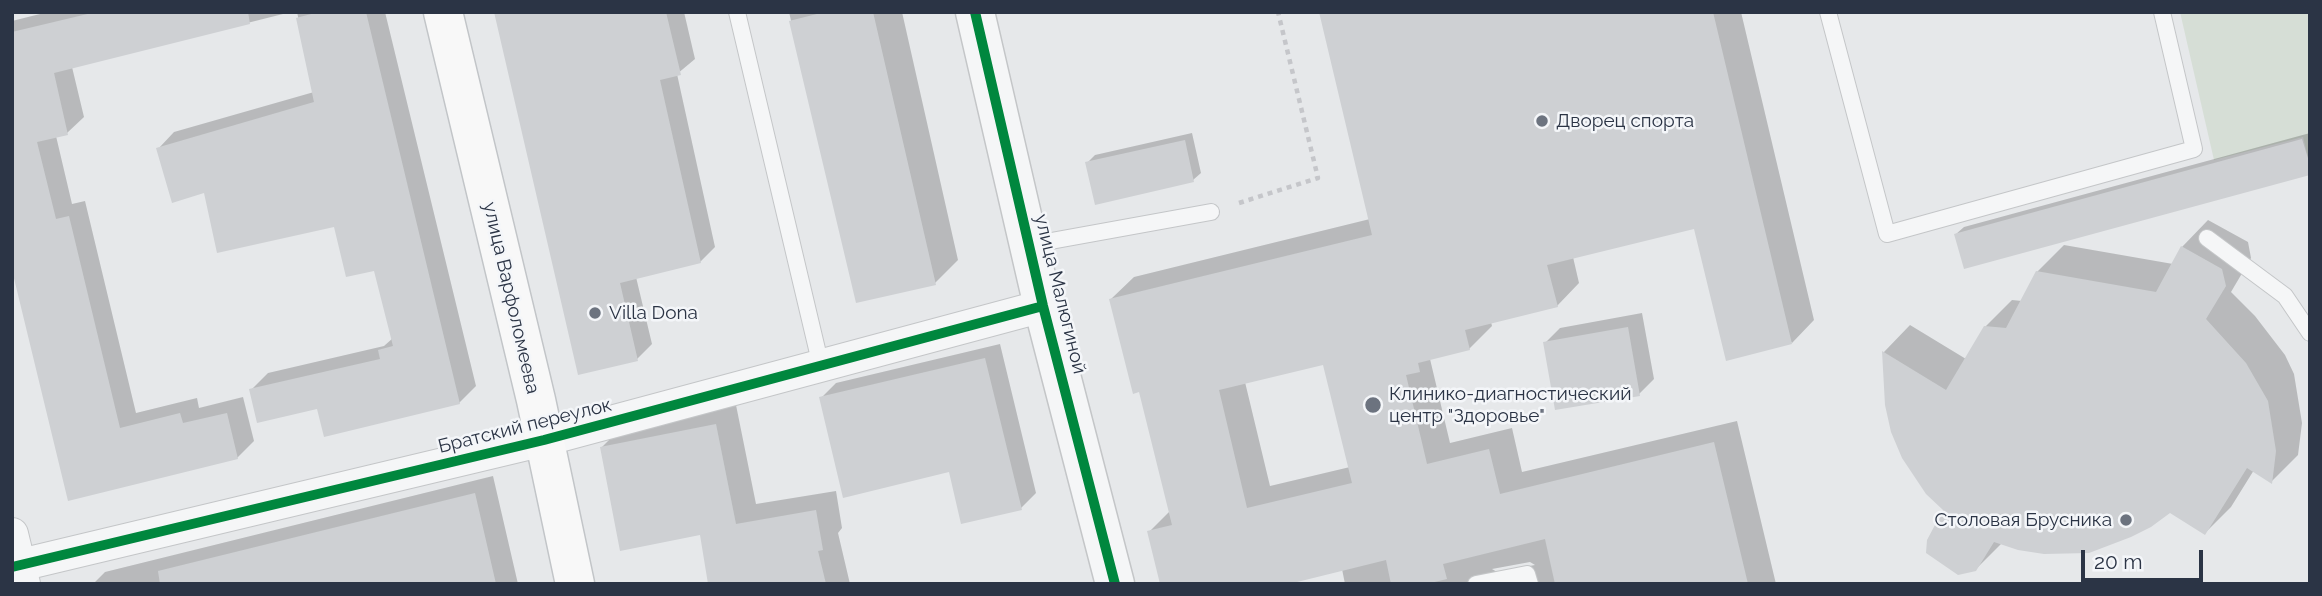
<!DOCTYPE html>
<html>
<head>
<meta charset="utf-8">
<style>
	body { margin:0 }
	#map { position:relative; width:2322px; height:596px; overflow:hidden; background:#e6e8ea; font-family:Raleway,sans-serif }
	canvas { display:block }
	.frame { position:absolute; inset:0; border:14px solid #2b3445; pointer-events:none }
	.scale { position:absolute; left:2081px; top:550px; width:122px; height:32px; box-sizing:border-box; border:4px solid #2b3445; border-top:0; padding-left:9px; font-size:21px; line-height:24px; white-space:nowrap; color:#2b3445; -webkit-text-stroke:5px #f4f6f9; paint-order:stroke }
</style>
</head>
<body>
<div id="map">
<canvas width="2322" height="596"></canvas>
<div class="frame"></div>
<div class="scale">20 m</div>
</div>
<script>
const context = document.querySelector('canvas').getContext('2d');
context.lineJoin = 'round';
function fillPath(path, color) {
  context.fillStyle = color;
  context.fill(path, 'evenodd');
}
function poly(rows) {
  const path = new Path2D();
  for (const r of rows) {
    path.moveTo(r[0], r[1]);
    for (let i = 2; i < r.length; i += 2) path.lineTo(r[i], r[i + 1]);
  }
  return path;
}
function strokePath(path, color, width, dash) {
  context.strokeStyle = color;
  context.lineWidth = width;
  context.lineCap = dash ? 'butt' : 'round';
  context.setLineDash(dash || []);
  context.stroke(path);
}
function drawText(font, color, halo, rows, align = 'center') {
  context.font = font + ' Raleway,sans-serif';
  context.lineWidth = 5;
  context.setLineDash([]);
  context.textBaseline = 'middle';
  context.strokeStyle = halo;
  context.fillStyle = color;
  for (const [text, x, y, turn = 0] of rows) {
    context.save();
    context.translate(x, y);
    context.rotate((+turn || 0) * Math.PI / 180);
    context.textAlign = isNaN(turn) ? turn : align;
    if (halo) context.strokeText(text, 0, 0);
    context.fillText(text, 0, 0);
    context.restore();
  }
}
fillPath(poly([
	[2180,12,2310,12,2310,165,2303,137,2214,160]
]), '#d6ded6');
fillPath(poly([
	[48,12,291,12,72,67,84,117,67,133,56,136,72,204,85,201,136,413,197,398,199,408,243,397,254,441,237,458,70,499,12,260,12,21],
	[297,12,385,12,476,386,459,403,319,407,251,390,268,373,384,346,393,338,375,268,335,225,206,191,158,149,174,132,314,92],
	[496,12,684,12,695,59,677,74,715,247,700,262,636,277,652,344,637,359],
	[789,12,902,12,958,260,935,283,857,301],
	[1321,12,1741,12,1814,320,1792,343,1696,227,1573,257,1579,283,1557,306,1491,322,1492,326,1469,349,1430,359,1450,443,1512,428,1522,472,1737,421,1776,584,1345,584,1342,569,1149,532,1170,511,1141,390,1111,299,1134,277,1370,219],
	[1324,362,1350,467,1270,486,1245,382],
	[1530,562,1535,565,1497,572,1492,569],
	[1192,133,1201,173,1193,180,1087,163,1095,155],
	[2310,133,2310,173,1956,234,1964,227],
	[2208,220,2248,242,2251,258,2231,292,2255,316,2285,355,2294,374,2302,423,2298,455,2272,481,2254,470,2231,507,2205,533,2170,511,2002,543,1976,569,1946,510,1887,405,1884,352,1910,325,1966,359,1985,327,2012,300,2022,301,2037,272,2064,245,2173,264,2182,247],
	[1642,313,1654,379,1639,394,1545,343,1560,328],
	[1000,344,1036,493,1021,508,821,398,836,383],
	[736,405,756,504,836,491,842,528,838,533,850,584,710,584,702,533,602,447,622,427],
	[493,476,518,584,93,584,105,572]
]), '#0003');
fillPath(poly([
	[96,12,248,12,250,24,54,73,68,135,37,142,56,219,69,216,120,428,180,413,183,423,227,413,238,459,68,501,12,270,12,32],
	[319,12,366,12,460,404,324,437,317,409,257,423,249,389,380,359,378,350,393,346,374,271,346,277,334,227,217,253,204,193,172,203,156,148,314,102,296,18],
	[494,12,666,12,681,75,660,80,701,263,620,283,638,361,578,375],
	[825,12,873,12,936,285,856,303,789,21],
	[1319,12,1713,12,1792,344,1726,361,1694,229,1547,265,1558,307,1465,330,1470,350,1418,363,1420,372,1406,375,1427,464,1489,449,1500,494,1714,442,1748,584,1555,584,1545,539,1443,564,1447,579,1426,584,1391,584,1386,560,1289,584,1160,584,1147,531,1172,525,1139,392,1133,394,1109,299,1372,235],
	[1323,365,1352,483,1247,508,1219,390],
	[2302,139,2310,165,2310,175,1964,269,1954,234],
	[1185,140,1194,182,1095,205,1085,162],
	[2181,246,2222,269,2226,286,2206,319,2246,363,2268,401,2276,451,2272,484,2247,468,2205,535,2170,513,2151,527,2131,537,2089,553,2044,554,2018,550,1994,542,1976,571,1958,575,1926,553,1927,540,1943,510,1926,494,1902,458,1891,432,1885,405,1882,351,1946,390,1984,326,2006,328,2036,271,2156,292],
	[1628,327,1640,396,1555,410,1543,342],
	[985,358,1022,510,961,524,949,472,843,498,819,397],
	[716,424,736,524,816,510,823,550,818,551,826,584,708,584,700,535,620,551,600,447],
	[475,493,496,584,160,584,158,571]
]), '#ced0d3');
const service = poly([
	[737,12,821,366],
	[1828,12,1887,234,2194,149,2162,12],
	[2207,238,2285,296,2310,333],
	[1029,245,1211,212],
	[1476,584,1527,574,1530,584]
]);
const minor = poly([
	[12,534,24,584],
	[12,567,544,440,1043,306]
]);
const tertiary = poly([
	[975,12,1043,306,1115,584]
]);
const primary = poly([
	[443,12,536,400,575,584]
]);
strokePath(service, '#c4c6c8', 18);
strokePath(minor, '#c4c6c8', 34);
strokePath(tertiary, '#c4c6c8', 41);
strokePath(primary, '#c2c5c8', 41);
strokePath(poly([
	[1239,203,1318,178,1278,12]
]), '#c5c6ca', 4.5, [5, 5]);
strokePath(service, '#f5f6f7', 16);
strokePath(minor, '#f5f6f7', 32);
strokePath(tertiary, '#f5f6f7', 38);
strokePath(primary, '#f8f8f8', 38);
strokePath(poly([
	[975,12,1043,306,1115,584],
	[12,567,544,440,1043,306]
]), '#00873e', 10);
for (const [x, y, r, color] of [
	[1542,121,7,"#6c737f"],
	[595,313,7,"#6c737f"],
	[1373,405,9,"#6c737f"],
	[2126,520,7,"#6c737f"]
]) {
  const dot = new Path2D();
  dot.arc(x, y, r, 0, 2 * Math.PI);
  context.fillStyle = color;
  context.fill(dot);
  strokePath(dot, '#f4f6f9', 2.5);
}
drawText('19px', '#2b3445', '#f4f6f9', [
	["Дворец спорта",1556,121],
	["Villa Dona",609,313],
	["Клинико-диагностический",1389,394],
	["центр \"Здоровье\"",1389,416],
	["Столовая Брусника",2112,520,"right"]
], 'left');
drawText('19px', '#2b3445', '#f4f6f9', [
	["улица Малюгиной",1060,294,76],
	["улица Варфоломеева",511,298,77],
	["Братский переулок",525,426,-14]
]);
</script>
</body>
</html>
